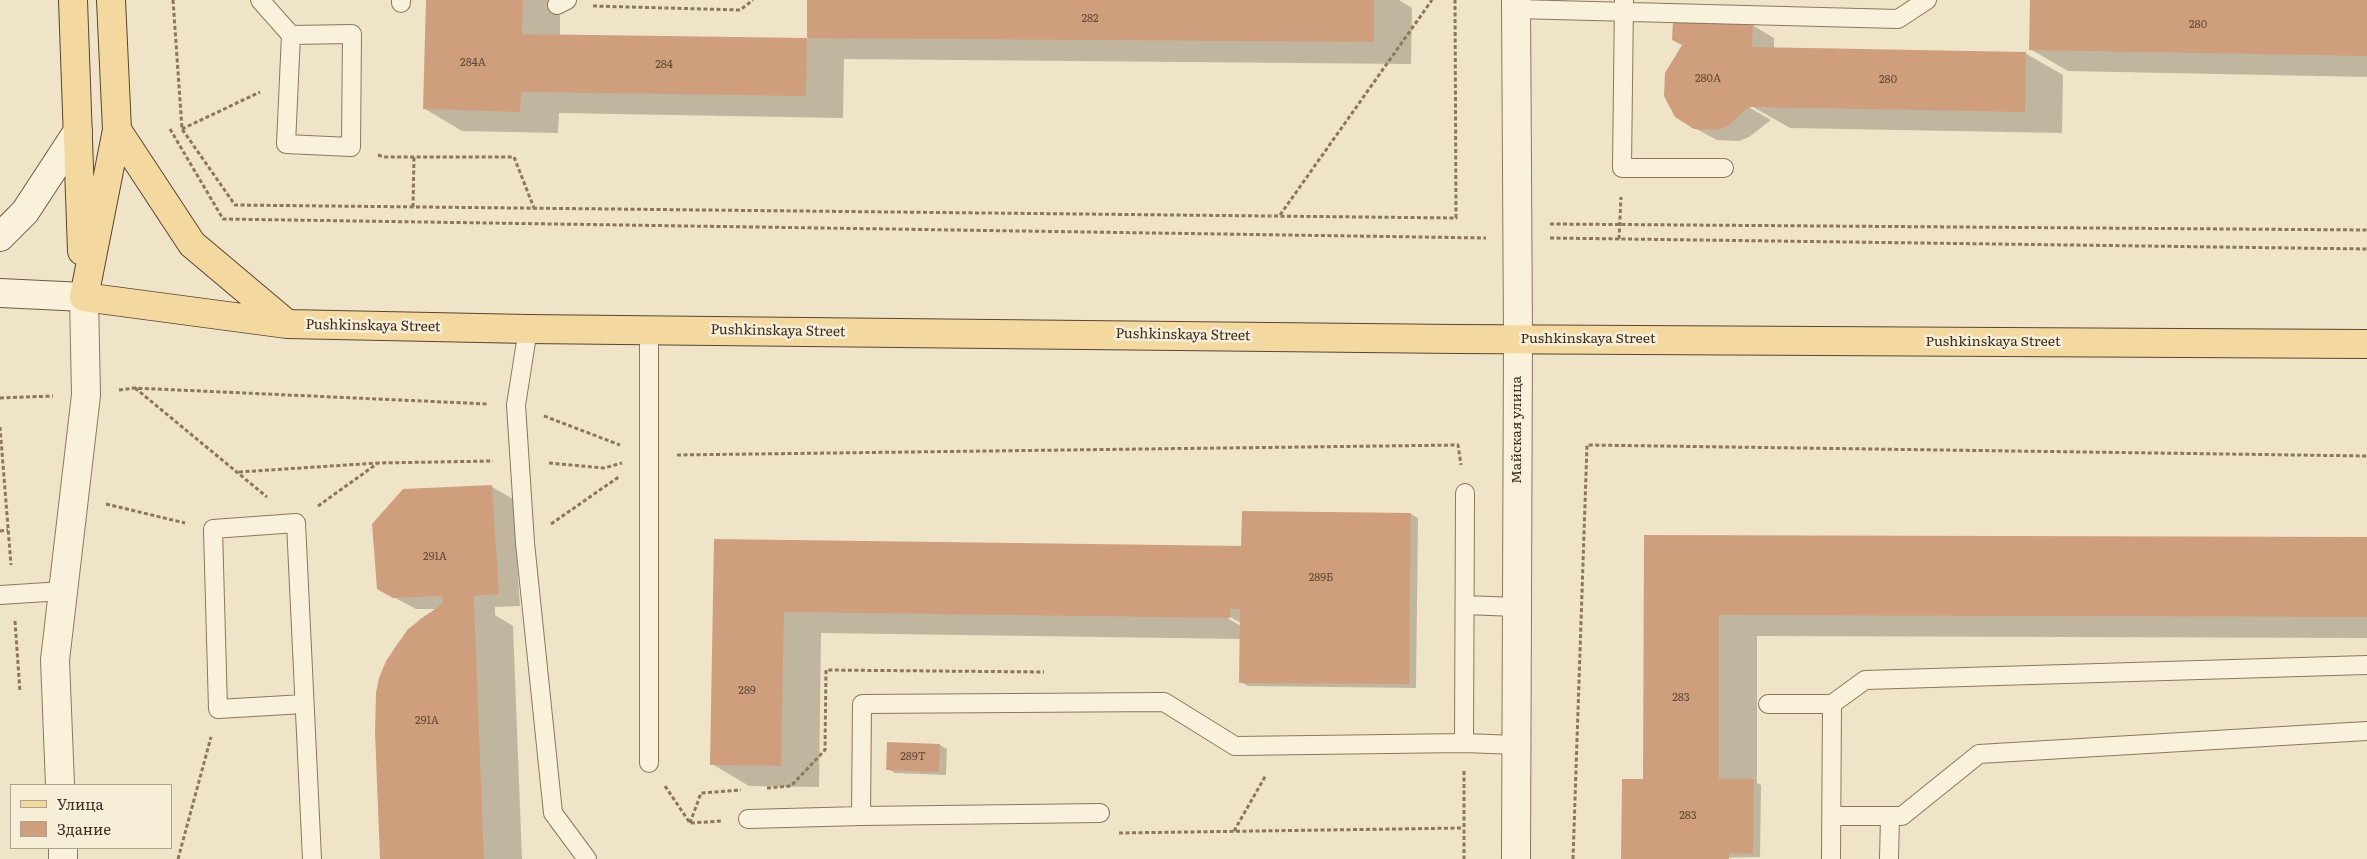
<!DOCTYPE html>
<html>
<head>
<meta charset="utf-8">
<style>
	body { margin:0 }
	#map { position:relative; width:2367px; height:859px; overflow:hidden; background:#f0e4c8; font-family:Literata,serif }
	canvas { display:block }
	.legend { position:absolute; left:10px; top:784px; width:162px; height:65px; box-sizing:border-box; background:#f7eed8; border:1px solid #ada18e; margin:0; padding:6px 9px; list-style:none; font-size:15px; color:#3d2e20 }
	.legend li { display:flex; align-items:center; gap:10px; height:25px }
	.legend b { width:25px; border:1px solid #ada18e }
</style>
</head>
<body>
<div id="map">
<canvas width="2367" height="859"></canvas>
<ul class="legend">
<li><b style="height:6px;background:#f3d9a0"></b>Улица</li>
<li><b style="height:14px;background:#cf9f7d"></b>Здание</li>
</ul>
</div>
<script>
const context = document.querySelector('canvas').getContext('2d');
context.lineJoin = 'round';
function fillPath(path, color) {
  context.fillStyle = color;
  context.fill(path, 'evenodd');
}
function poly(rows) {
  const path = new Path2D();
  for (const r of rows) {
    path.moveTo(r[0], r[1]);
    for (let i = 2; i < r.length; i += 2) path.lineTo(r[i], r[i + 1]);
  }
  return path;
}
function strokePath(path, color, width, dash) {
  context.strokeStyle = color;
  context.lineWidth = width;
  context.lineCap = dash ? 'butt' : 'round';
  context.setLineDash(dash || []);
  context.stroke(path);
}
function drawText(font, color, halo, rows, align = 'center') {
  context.font = font + ' Literata,serif';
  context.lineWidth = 5;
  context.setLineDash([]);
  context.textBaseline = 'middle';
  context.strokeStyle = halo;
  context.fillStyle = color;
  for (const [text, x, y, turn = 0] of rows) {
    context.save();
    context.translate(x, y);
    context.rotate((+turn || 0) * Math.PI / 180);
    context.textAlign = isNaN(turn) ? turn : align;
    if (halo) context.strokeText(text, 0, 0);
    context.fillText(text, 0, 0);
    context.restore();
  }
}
fillPath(poly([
	[427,0,560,0,560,36,808,39,808,0,1399,0,1412,8,1411,64,844,59,843,118,559,113,558,133,462,131,425,109],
	[2031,0,2367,0,2367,77,2068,71,2030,49],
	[1752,25,1774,38,1774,48,2025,53,2063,75,2062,133,1790,128,1746,103,1745,105,1771,120,1749,137,1739,141,1717,140,1685,123,1669,106,1665,96],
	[492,487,513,499,520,606,495,607,495,615,513,626,522,859,381,859,387,661,397,644,420,619,436,609,416,609,378,589],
	[1411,514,1418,518,1416,688,1248,686,1241,682,1241,639,821,633,819,787,749,786,712,764,715,540,1242,547],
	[1225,614,1241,623,1241,626,1224,616],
	[1645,536,2367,538,2367,638,1757,636,1757,783,1761,785,1760,857,1623,859,1648,780],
	[940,745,947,749,946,775,895,773,888,769]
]), '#0003');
fillPath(poly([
	[426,0,523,0,522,34,807,38,806,96,521,92,520,112,423,109],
	[807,0,1374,0,1374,42,807,38],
	[2030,0,2367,0,2367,56,2029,50],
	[1673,21,1753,24,1752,47,2026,52,2025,112,1751,107,1745,110,1728,126,1717,130,1694,129,1675,117,1664,96,1665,73,1682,45,1672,40],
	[492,485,499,594,474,596,474,602,484,859,380,859,375,732,376,693,379,678,386,661,408,629,443,603,442,596,393,598,377,589,372,524,403,489],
	[1242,511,1411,513,1409,684,1239,683,1240,609,1230,609,1230,618,784,612,781,766,710,765,714,539,1241,546],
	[1644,535,2367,537,2367,617,1719,615,1719,779,1754,779,1753,854,1729,853,1729,859,1621,859,1622,779,1643,779],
	[887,742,940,744,939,772,886,770]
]), '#cf9f7d');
const service = poly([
	[260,0,291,35,286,144,351,147,352,34,291,35],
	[401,0,401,3],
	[1624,0,1622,168,1724,168],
	[557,5,567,0],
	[1516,9,1898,19,1927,0],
	[528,329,516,405,525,543,553,813,587,859],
	[649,329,649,763],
	[0,595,63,591],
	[1465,605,1516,607],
	[304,704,218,709,213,529,296,523,312,859],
	[1768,704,1832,704],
	[1464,743,1465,493],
	[1100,813,861,816,862,704,1164,702,1235,746,1464,743,1516,745],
	[1832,816,1902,816,1979,754,2367,731],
	[748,819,861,816],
	[1831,859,1832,704,1865,680,2367,665],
	[1889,859,1890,816]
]);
const minor = poly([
	[60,785,55,660,86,395,84,297],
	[63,848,63,859]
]);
const tertiary = poly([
	[1516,859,1518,339,1516,0]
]);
const secondary = poly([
	[0,237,25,212,78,131],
	[0,293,84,297]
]);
const primary = poly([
	[73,0,82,251],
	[117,130,192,244,287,324],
	[84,297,287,324,528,329,1456,339,2367,344],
	[84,297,117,130,111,0]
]);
strokePath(service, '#8d765c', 20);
strokePath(minor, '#8d765c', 30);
strokePath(tertiary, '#8d765c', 30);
strokePath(secondary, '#6f573f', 30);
strokePath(primary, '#5b4430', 30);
strokePath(poly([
	[173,0,182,129,235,205,1456,218,1455,0],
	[593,6,740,10,753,0],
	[170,129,223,219,1486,238],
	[182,129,260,92],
	[378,155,384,157,514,157,534,208],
	[413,207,414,157],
	[1280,215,1432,0],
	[1550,224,2367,230],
	[1550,238,2367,249],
	[1619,239,1621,197],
	[135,388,267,497],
	[119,390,134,388,488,404],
	[0,398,53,396],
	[544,416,620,445],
	[0,427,11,565],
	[677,455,1458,445,1461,465],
	[549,463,604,468,622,463],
	[239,472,377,463],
	[106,504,185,523],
	[318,506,378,463,493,461],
	[551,524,620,476],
	[0,531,8,530],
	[15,621,20,692],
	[1464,771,1464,859],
	[665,786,690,823,722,821],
	[767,788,791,786,825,750,826,670,1044,672],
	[690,823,701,793,741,790],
	[1234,831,1266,775],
	[1119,833,1463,828],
	[178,859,211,737],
	[1573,859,1587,445,2367,456]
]), '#8d765c', 3, [4, 2.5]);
strokePath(service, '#faf1dc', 18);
strokePath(minor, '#faf1dc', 28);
strokePath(tertiary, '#faf1dc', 28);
strokePath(secondary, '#faf1dc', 28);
strokePath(primary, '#f3d9a0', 28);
drawText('11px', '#624a37', null, [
	["282",1090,19],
	["280",2198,25],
	["284А",473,63],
	["284",664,65],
	["280А",1708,79],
	["280",1888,80],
	["291А",435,557],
	["289Б",1321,578],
	["289",747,691],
	["283",1681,698],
	["291А",427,721],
	["289Т",913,757],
	["283",1688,816]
]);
drawText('14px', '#3d2e20', '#f7eed8', [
	["Pushkinskaya Street",373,326,1],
	["Pushkinskaya Street",778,331,1],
	["Pushkinskaya Street",1183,335,1],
	["Pushkinskaya Street",1588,339],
	["Pushkinskaya Street",1993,342],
	["Майская улица",1517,430,-90]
]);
</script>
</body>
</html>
